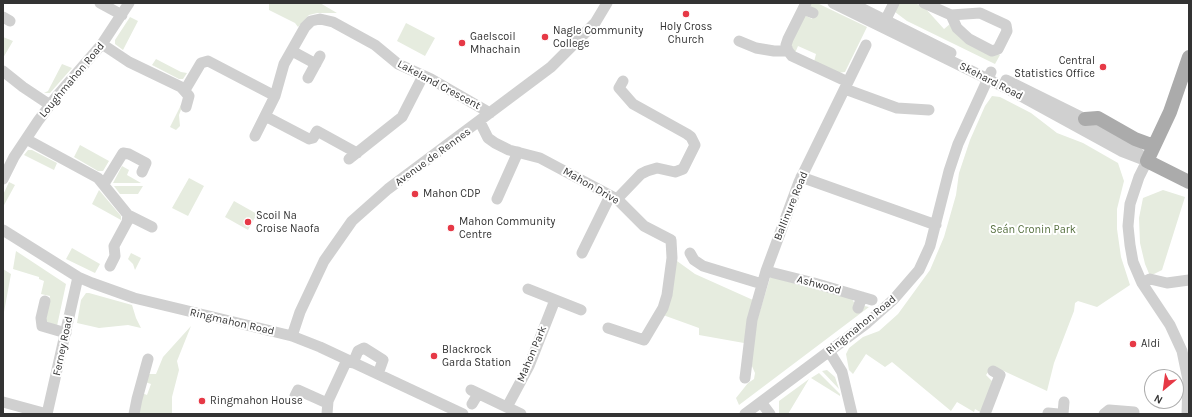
<!DOCTYPE html>
<html>
<head>
<meta charset="utf-8">
<style>
	body { margin:0 }
	#map { position:relative; width:1192px; height:417px; overflow:hidden; background:#fff; font-family:Karla,sans-serif }
	canvas { display:block }
	.frame { position:absolute; inset:0; border:4px solid #333; pointer-events:none }
	.north { position:absolute; left:1144px; top:369px; width:40px; height:40px; box-sizing:border-box; background:#fff; border:1px solid #adadad; border-radius:50%; rotate:209deg; font-size:11px; font-weight:700; line-height:16px; text-align:center; color:#333 }
	.north::after { content:''; display:block; margin:auto; width:14px; height:18px; background:#e63946; clip-path:polygon(50% 0,100% 100%,50% 72%,0 100%) }
</style>
</head>
<body>
<div id="map">
<canvas width="1192" height="417"></canvas>
<div class="frame"></div>
<div class="north">N</div>
</div>
<script>
const context = document.querySelector('canvas').getContext('2d');
context.lineJoin = 'round';
function fillPath(path, color) {
  context.fillStyle = color;
  context.fill(path, 'evenodd');
}
function poly(rows) {
  const path = new Path2D();
  for (const r of rows) {
    path.moveTo(r[0], r[1]);
    for (let i = 2; i < r.length; i += 2) path.lineTo(r[i], r[i + 1]);
  }
  return path;
}
function strokePath(path, color, width, dash) {
  context.strokeStyle = color;
  context.lineWidth = width;
  context.lineCap = dash ? 'butt' : 'round';
  context.setLineDash(dash || []);
  context.stroke(path);
}
function drawText(font, color, halo, rows, align = 'center') {
  context.font = font + ' Karla,sans-serif';
  context.lineWidth = 4;
  context.setLineDash([]);
  context.textBaseline = 'middle';
  context.strokeStyle = halo;
  context.fillStyle = color;
  for (const [text, x, y, turn = 0] of rows) {
    context.save();
    context.translate(x, y);
    context.rotate((+turn || 0) * Math.PI / 180);
    context.textAlign = isNaN(turn) ? turn : align;
    if (halo) context.strokeText(text, 0, 0);
    context.fillText(text, 0, 0);
    context.restore();
  }
}
fillPath(poly([
	[269,3,320,3,337,13,317,13,309,15,298,27,295,23,269,10],
	[809,3,817,3,867,27,845,72,837,73,814,62,816,54,798,46,795,53,790,43,805,15,812,19,816,12,811,8],
	[899,3,915,3,925,8,944,29,950,24,974,43,1000,55,995,64,907,21,895,12],
	[130,17,138,21,123,50,115,44,115,40],
	[406,23,435,38,425,56,397,41],
	[3,37,13,41,3,58],
	[156,59,181,72,187,73,183,79,179,79,152,65],
	[62,64,72,68,50,93,44,93,48,91],
	[992,96,1000,97,1031,113,1057,133,1083,143,1118,163,1124,181,1117,209,1117,229,1121,257,1130,285,1097,307,1078,301,1075,303,1074,311,1054,363,1047,391,993,366,986,375,992,381,982,413,975,409,974,412,957,402,951,411,892,362,885,367,866,354,853,374,849,370,846,354,849,348,863,337,879,331,898,314,930,270,944,237,956,195,959,173,970,140,985,106],
	[181,105,182,107,179,115,180,126,176,130,170,127],
	[80,145,109,161,103,171,98,171,74,157],
	[28,150,32,150,57,163,54,170,24,155],
	[122,166,129,170,127,175,141,183,113,183],
	[189,178,204,186,188,216,172,208],
	[9,182,15,185,3,207,3,195],
	[114,186,143,186,138,194,120,194],
	[99,190,121,216,121,220,92,204],
	[1163,190,1185,197,1162,270,1150,276,1145,264,1140,243,1139,218,1143,198],
	[234,201,257,214,248,230,225,217],
	[72,248,100,264,95,273,66,259],
	[16,251,66,284,57,326,45,321,50,296,41,294,44,281,39,279,39,277,13,269],
	[131,253,141,258,135,270,133,264,128,259],
	[677,261,695,274,753,300,744,343,699,335,699,328,663,315],
	[3,269,11,274,4,312,3,312],
	[770,278,775,278,852,299,855,304,869,307,739,405,736,398,748,383,754,379,755,373,751,364,756,324],
	[86,293,89,293,132,305,136,318,141,328,128,325,99,328,77,323,81,300],
	[191,326,177,361,179,370,172,397,172,414,138,414,142,393,147,395,151,384,145,382,149,374,156,374,163,357],
	[827,370,835,377,839,389,822,371],
	[819,373,840,394,840,396,811,378],
	[809,379,788,414,779,414,779,401]
]), '#e6ecdf');
strokePath(poly([
	[100,3,122,15],
	[806,3,788,39,786,45,788,51,792,56,848,82],
	[833,3,1006,88,1121,151,1147,161],
	[851,3,951,53],
	[924,3,951,15,980,13,1006,25,1007,31,998,49,992,51,969,39,957,28,951,15],
	[803,9,813,13],
	[3,17,10,21],
	[882,27,894,3],
	[739,41,756,48,774,51,788,51],
	[102,44,129,62,181,87,189,96,186,107],
	[292,51,316,64],
	[3,71,23,87,50,105],
	[308,78,320,56],
	[1006,80,1085,119,1127,143,1145,159],
	[845,89,897,108,929,110],
	[185,90,201,63,208,61,275,96],
	[265,116,309,139,313,138,317,131,357,153],
	[480,122,488,138,495,143,509,150,540,158,617,199,644,226,671,240,672,258,667,295,663,308,644,340,608,328],
	[255,136,275,96,284,64,305,27,311,21,320,19,333,22,375,45,398,64,431,79,490,113],
	[26,139,98,178,128,215],
	[349,159,402,117,423,76],
	[1147,161,1139,177,1130,204,1128,226,1130,245,1133,262,1142,283,1170,325,1182,351,1188,380,1187,414],
	[801,177,936,225],
	[3,179,14,157,38,121,56,97,102,44,129,3],
	[104,184,123,153,129,154,146,163,142,172],
	[497,199,518,152],
	[617,199,641,174,647,171,657,168,675,172,683,169,695,145,691,137,687,134,633,104,619,88,623,81],
	[3,230,78,277,92,283,134,298,292,336,320,347,463,414],
	[582,253,610,196],
	[690,253,694,260,703,266,762,284],
	[110,266,115,256,114,246,127,222,128,215,152,227],
	[766,271,814,283,872,300],
	[1142,283,1150,279,1167,283,1189,280],
	[528,289,581,310],
	[45,301,41,318,42,326,66,333],
	[858,308,862,297],
	[292,336,300,312,324,261,352,221,388,189,551,67,595,23,607,3],
	[829,351,842,372,852,414],
	[353,363,358,351,364,348,383,360,378,374],
	[745,378,752,320,766,271,799,182,866,45],
	[471,390,521,414],
	[295,396,298,390,327,403],
	[3,402,47,414],
	[761,402,770,414],
	[472,404,478,394],
	[507,407,529,366,555,300],
	[1048,413,1058,414],
	[47,414,78,277],
	[134,414,137,399,148,359],
	[327,414,328,401,347,360],
	[745,414,867,323,893,300,919,270,930,246,949,171,958,144,991,72],
	[985,414,1000,375,993,371],
	[1063,414,1064,402],
	[1104,414,1109,410,1134,412]
]), '#d0d0d0', 11);
strokePath(poly([
	[1189,57,1170,112,1147,161,1189,182],
	[1085,119,1098,118,1135,139,1154,146]
]), '#ababab', 14);
for (const [x, y, r, color] of [
	[686,14,4,"#e63946"],
	[545,37,4,"#e63946"],
	[462,43,4,"#e63946"],
	[1103,67,4,"#e63946"],
	[415,194,4,"#e63946"],
	[248,222,4,"#e63946"],
	[451,228,4,"#e63946"],
	[1133,344,4,"#e63946"],
	[434,356,4,"#e63946"],
	[202,401,4,"#e63946"]
]) {
  const dot = new Path2D();
  dot.arc(x, y, r, 0, 2 * Math.PI);
  context.fillStyle = color;
  context.fill(dot);
  strokePath(dot, '#fff', 1.5);
}
drawText('11px', '#333', '#fff', [
	["Holy Cross",686,27,"center"],
	["Church",686,40,"center"],
	["Nagle Community",553,31],
	["College",553,44],
	["Gaelscoil",470,37],
	["Mhachain",470,50],
	["Central",1095,61,"right"],
	["Statistics Office",1095,74,"right"],
	["Mahon CDP",423,194],
	["Scoil Na",256,216],
	["Croise Naofa",256,229],
	["Mahon Community",459,222],
	["Centre",459,235],
	["Aldi",1141,344],
	["Blackrock",442,350],
	["Garda Station",442,363],
	["Ringmahon House",210,401]
], 'left');
drawText('11px', '#333', '#fff', [
	["Loughmahon Road",72,80,-50],
	["Skehard Road",991,81,27],
	["Lakeland Crescent",439,85,28],
	["Avenue de Rennes",433,157,-36],
	["Mahon Drive",591,186,30],
	["Ballinure Road",791,206,-68],
	["Ashwood",819,285,15],
	["Ringmahon Road",232,322,13],
	["Ringmahon Road",861,325,-39],
	["Ferney Road",63,346,-78],
	["Mahon Park",532,354,-67]
]);
drawText('11px', '#56703f', '#fff', [
	["Seán Cronin Park",1033,230]
]);
</script>
</body>
</html>
